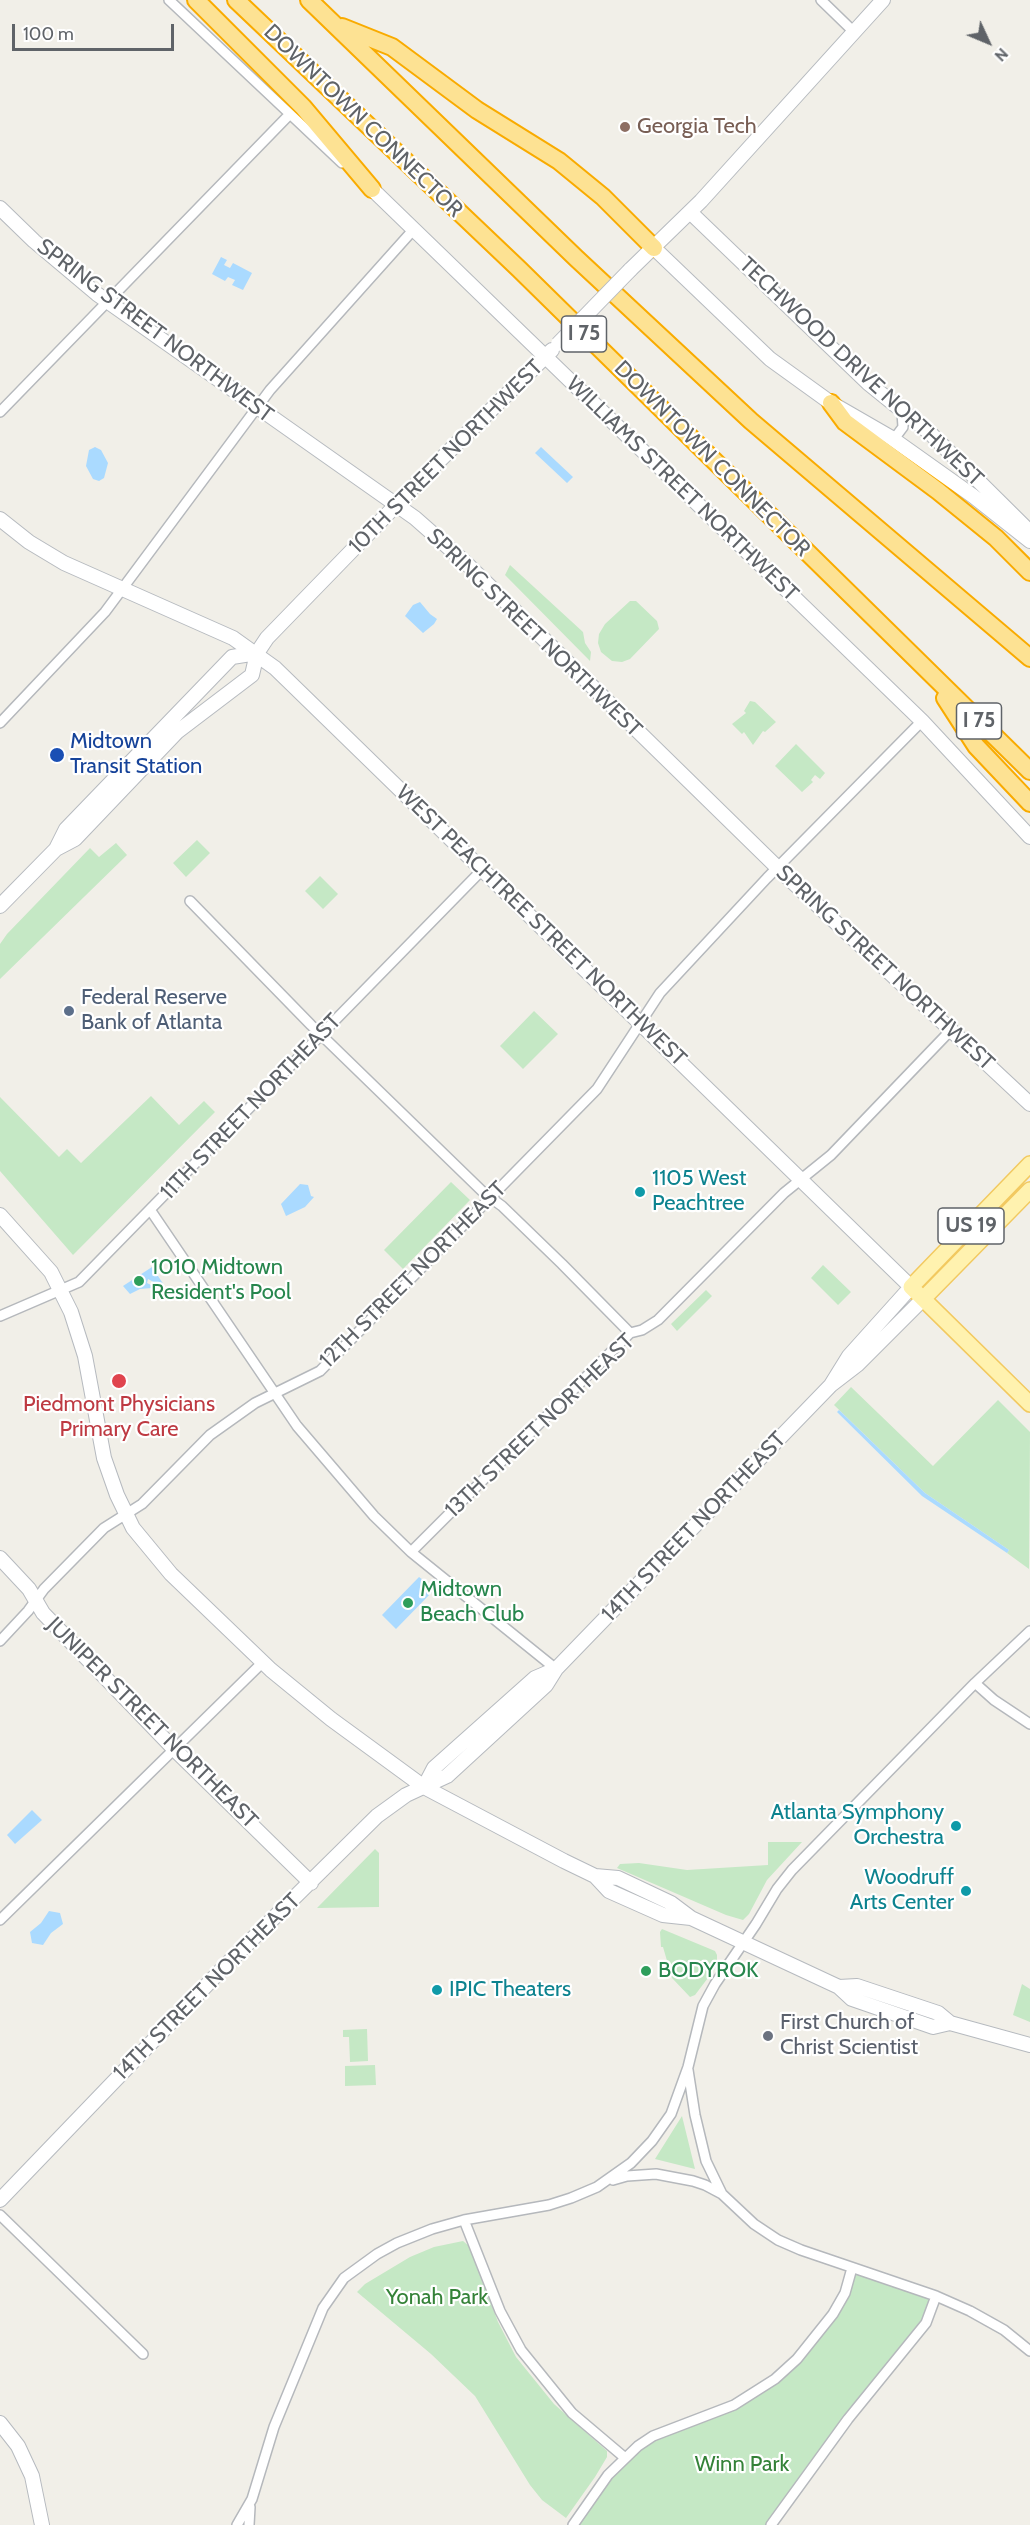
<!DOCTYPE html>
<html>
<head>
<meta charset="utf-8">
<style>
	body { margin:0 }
	#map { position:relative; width:1030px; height:2525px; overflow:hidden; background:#f1efe8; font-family:Cabin,sans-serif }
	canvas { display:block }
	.north { position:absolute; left:958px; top:12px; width:60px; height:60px; -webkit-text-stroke:4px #fff; paint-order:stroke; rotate:134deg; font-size:16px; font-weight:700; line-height:24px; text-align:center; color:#5f6368 }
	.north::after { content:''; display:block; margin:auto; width:21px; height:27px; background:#5f6368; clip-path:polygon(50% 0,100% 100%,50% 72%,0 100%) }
	.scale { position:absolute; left:12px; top:24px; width:162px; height:27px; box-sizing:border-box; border:3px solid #5f6368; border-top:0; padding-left:8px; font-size:18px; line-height:21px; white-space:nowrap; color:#5f6368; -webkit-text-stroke:4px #fff; paint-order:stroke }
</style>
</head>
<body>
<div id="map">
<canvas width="1030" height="2525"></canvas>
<div class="north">N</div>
<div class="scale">100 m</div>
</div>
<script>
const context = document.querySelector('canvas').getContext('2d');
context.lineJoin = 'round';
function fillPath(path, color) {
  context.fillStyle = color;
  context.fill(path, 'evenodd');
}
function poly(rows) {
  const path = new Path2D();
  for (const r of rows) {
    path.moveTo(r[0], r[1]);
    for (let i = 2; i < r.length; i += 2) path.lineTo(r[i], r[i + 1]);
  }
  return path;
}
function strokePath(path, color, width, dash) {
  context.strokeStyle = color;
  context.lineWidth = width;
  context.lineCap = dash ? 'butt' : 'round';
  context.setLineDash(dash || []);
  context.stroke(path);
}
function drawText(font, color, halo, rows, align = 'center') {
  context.font = font + ' Cabin,sans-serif';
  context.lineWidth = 4.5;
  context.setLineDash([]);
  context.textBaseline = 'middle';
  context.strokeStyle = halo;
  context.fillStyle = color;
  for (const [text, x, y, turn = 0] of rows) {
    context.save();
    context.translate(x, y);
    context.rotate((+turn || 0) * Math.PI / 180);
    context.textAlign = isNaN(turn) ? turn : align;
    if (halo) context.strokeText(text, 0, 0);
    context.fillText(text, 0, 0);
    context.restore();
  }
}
fillPath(poly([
	[510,565,583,632,585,643,591,652,590,661,505,575],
	[630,601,636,601,657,621,659,629,630,659,622,662,612,661,601,652,598,643,599,634,605,624],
	[750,701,755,702,776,722,765,732,763,731,753,745,744,732,742,734,732,724,746,713,744,711],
	[796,744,825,773,820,779,815,775,811,780,813,782,802,792,775,766],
	[197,840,210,853,186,877,173,863],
	[116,843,127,855,0,979,0,944,7,934,90,848,99,857],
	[320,876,338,894,323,909,305,891],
	[534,1011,558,1034,523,1069,500,1046],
	[151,1096,179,1125,204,1101,215,1112,73,1255,0,1171,0,1097,59,1157,67,1149,81,1163],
	[451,1182,470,1200,403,1269,384,1250],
	[823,1265,851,1292,838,1305,811,1278],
	[706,1290,712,1296,677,1331,671,1324],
	[851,1387,933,1466,998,1400,1030,1432,1029,1569,1007,1553,1009,1550,925,1493,834,1405],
	[768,1842,802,1842,767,1880,749,1914,743,1920,726,1915,617,1868,620,1864,639,1863,687,1870,768,1865],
	[375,1849,379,1853,379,1907,317,1908],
	[662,1929,715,1951,717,1955,717,1966,695,1995,690,1997,672,1978,663,1947,661,1947,660,1932],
	[1022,1984,1030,1989,1030,2022,1013,2015],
	[367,2029,368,2061,350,2062,349,2037,343,2037,343,2030],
	[375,2065,376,2085,345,2086,345,2066],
	[682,2116,695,2169,655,2159],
	[463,2241,469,2246,498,2322,516,2357,554,2404,607,2451,607,2457,595,2477,566,2518,542,2500,530,2485,475,2396,431,2354,357,2292,365,2284,410,2257,434,2247],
	[859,2265,933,2295,923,2321,771,2525,573,2525,626,2455,688,2425,770,2381,818,2326]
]), '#c5e8c5');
fillPath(poly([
	[221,257,227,260,224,265,230,268,233,263,252,273,243,290,232,285,235,280,228,277,225,281,212,274],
	[95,447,101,450,108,463,104,478,99,481,93,479,86,466,89,450],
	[541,447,573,477,567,483,535,453],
	[420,602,430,614,437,619,434,624,423,633,405,616,413,605],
	[300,1184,308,1185,311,1196,314,1197,305,1207,286,1216,281,1204],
	[152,1267,164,1285,163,1287,148,1279,147,1283,153,1286,152,1288,140,1289,130,1294,123,1286],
	[839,1410,925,1493,1009,1550,1007,1553,922,1496,837,1412],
	[419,1577,430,1585,429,1587,433,1591,396,1629,382,1615],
	[32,1810,42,1820,15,1844,7,1835],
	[49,1911,60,1913,63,1924,51,1933,43,1945,32,1943,30,1932,41,1923]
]), '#aadaff');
const street = poly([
	[169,0,342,163],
	[821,0,854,32],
	[0,412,289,115],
	[890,437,897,435,903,427,902,412],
	[0,723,105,612,270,390,414,229],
	[190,901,311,1025,484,1193,502,1206,562,1264,630,1333],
	[151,1211,297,1426,374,1516,411,1552,556,1669],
	[0,1316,79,1282,483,869],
	[411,1552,630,1333,642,1330,658,1320,784,1193,831,1155,951,1030],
	[0,1641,28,1611,44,1589,104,1528,142,1504,210,1435,255,1403,320,1371,597,1089,660,993,767,878,922,721],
	[975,1683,994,1700,1030,1724],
	[0,1920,262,1663],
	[688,2070,695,2115,706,2161,722,2194],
	[613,2180,627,2176,656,2174,693,2181,705,2185,722,2194,754,2224,778,2240,801,2250,936,2296,970,2311,1004,2330,1030,2351],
	[0,2215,143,2354],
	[464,2220,500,2311,521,2350,572,2413,624,2457],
	[237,2525,252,2499,274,2427,323,2308,344,2278,377,2254,397,2243,432,2229,464,2220,549,2205,571,2198,597,2187,631,2163,652,2141,671,2114,688,2067,703,2006,715,1984,756,1924,777,1889,792,1870,975,1683,1030,1631],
	[249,2525,250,2507],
	[573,2525,608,2475,638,2446,653,2436,734,2405,775,2379,797,2359,833,2314,845,2293,852,2268],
	[771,2525,848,2419,926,2323,936,2296]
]);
const secondary = poly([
	[372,189,922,721,1030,837],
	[0,208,34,241,97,294,415,518,466,563,785,875,1030,1104],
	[691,213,868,383,930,433,1030,532],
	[654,248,770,359,831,403,890,437,973,496,1030,541],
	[630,270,701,201,883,0],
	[0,519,29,542,64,563,233,638,275,668,911,1287,849,1356,831,1385],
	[56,849,66,829,232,657,257,653],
	[0,906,56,849,75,839,177,732,252,675,257,653,267,638,434,466,552,350],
	[0,1215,51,1272,71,1312,85,1356,104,1458,117,1495,133,1528,171,1574,271,1670,331,1719,424,1787,564,1861,595,1876,618,1878,671,1903,691,1918,839,1987,852,1999,933,2027,950,2023],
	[0,1558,29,1589,43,1613,174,1749,311,1883],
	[424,1787,434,1768,535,1678,556,1669],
	[595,1876,609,1891,663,1915,691,1918],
	[839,1987,857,1986,938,2013,950,2023,1030,2045],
	[0,2200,226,1965,377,1816,406,1795,447,1776,546,1685,556,1669,831,1385,857,1365,923,1299],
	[0,2423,18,2446,32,2476,42,2525]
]);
const primary = poly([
	[1030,1164,911,1287,1030,1404],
	[923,1299,1030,1190]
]);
const highway = poly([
	[196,0,303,107,372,189],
	[236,0,519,269,1030,771],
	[309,0,576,258,751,421,1030,658],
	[342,27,392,47,477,110,559,161,603,197,654,248],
	[831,403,845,422,938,491,996,538,1030,572],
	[945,698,976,746,1030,803]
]);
strokePath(street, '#b5b8bc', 12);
strokePath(secondary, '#b6babf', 16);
strokePath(primary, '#f2c960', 18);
strokePath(highway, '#f9ab00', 20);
strokePath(street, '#fff', 9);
strokePath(secondary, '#fff', 14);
strokePath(primary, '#fff2af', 15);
strokePath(highway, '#fde293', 16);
const secondaryBridge = poly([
	[558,344,630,270]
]);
strokePath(secondaryBridge, '#b6babf', 16, []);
strokePath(secondaryBridge, '#fff', 14);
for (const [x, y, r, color] of [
	[625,127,6,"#8d6e63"],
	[57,755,8,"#1a4fb4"],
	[69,1011,6,"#5c6f8a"],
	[640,1192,6,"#0f9aa8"],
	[139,1281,6,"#2e9e5b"],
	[119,1381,8,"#e0444e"],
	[408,1603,6,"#2e9e5b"],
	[956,1826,6,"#0f9aa8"],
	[966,1891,6,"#0f9aa8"],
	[646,1971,6,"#2e9e5b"],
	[437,1990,6,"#0f9aa8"],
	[768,2036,6,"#6b7280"]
]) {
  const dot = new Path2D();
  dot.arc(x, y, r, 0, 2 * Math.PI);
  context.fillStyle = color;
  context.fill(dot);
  strokePath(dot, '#fff', 2);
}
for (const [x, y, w] of [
	[584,334,45],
	[979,721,45],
	[971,1226,66]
]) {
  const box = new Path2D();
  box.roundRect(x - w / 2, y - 18, w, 36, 4.5);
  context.fillStyle = '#fff';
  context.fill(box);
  strokePath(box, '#5f6368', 1.5);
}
drawText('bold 21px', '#5f6368', null, [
	["I 75",584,334],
	["I 75",979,721],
	["US 19",971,1226]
]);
drawText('22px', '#5f6368', '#fff', [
	["DOWNTOWN CONNECTOR",363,121,44],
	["SPRING STREET NORTHWEST",155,331,37],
	["TECHWOOD DRIVE NORTHWEST",861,372,43],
	["10TH STREET NORTHWEST",446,457,-45],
	["DOWNTOWN CONNECTOR",712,459,45],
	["WILLIAMS STREET NORTHWEST",682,489,44],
	["SPRING STREET NORTHWEST",534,633,44],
	["WEST PEACHTREE STREET NORTHWEST",541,926,44],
	["SPRING STREET NORTHWEST",885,968,43],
	["11TH STREET NORTHEAST",251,1107,-46],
	["12TH STREET NORTHEAST",413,1275,-45],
	["13TH STREET NORTHEAST",540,1426,-44],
	["14TH STREET NORTHEAST",694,1527,-46],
	["JUNIPER STREET NORTHEAST",152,1723,45],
	["14TH STREET NORTHEAST",207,1987,-45]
]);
drawText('22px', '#785e54', '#fff', [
	["Georgia Tech",637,127]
], 'left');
drawText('22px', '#164399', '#fff', [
	["Midtown",70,742],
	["Transit Station",70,767]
], 'left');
drawText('22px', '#4e5e75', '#fff', [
	["Federal Reserve",81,998],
	["Bank of Atlanta",81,1023]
], 'left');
drawText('22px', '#0d838f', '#fff', [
	["1105 West",652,1179],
	["Peachtree",652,1204],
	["Atlanta Symphony",944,1813,"right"],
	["Orchestra",944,1838,"right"],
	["Woodruff",954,1878,"right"],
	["Arts Center",954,1903,"right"],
	["IPIC Theaters",449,1990]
], 'left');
drawText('22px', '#27864d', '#fff', [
	["1010 Midtown",151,1268],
	["Resident's Pool",151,1293],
	["Midtown",420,1590],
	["Beach Club",420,1615],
	["BODYROK",658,1971]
], 'left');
drawText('22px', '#be3a42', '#fff', [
	["Piedmont Physicians",119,1405],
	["Primary Care",119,1430]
]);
drawText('22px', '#5b616d', '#fff', [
	["First Church of",780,2023],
	["Christ Scientist",780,2048]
], 'left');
drawText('22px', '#348238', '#fff', [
	["Yonah Park",437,2298],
	["Winn Park",742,2465]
]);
</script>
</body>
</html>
